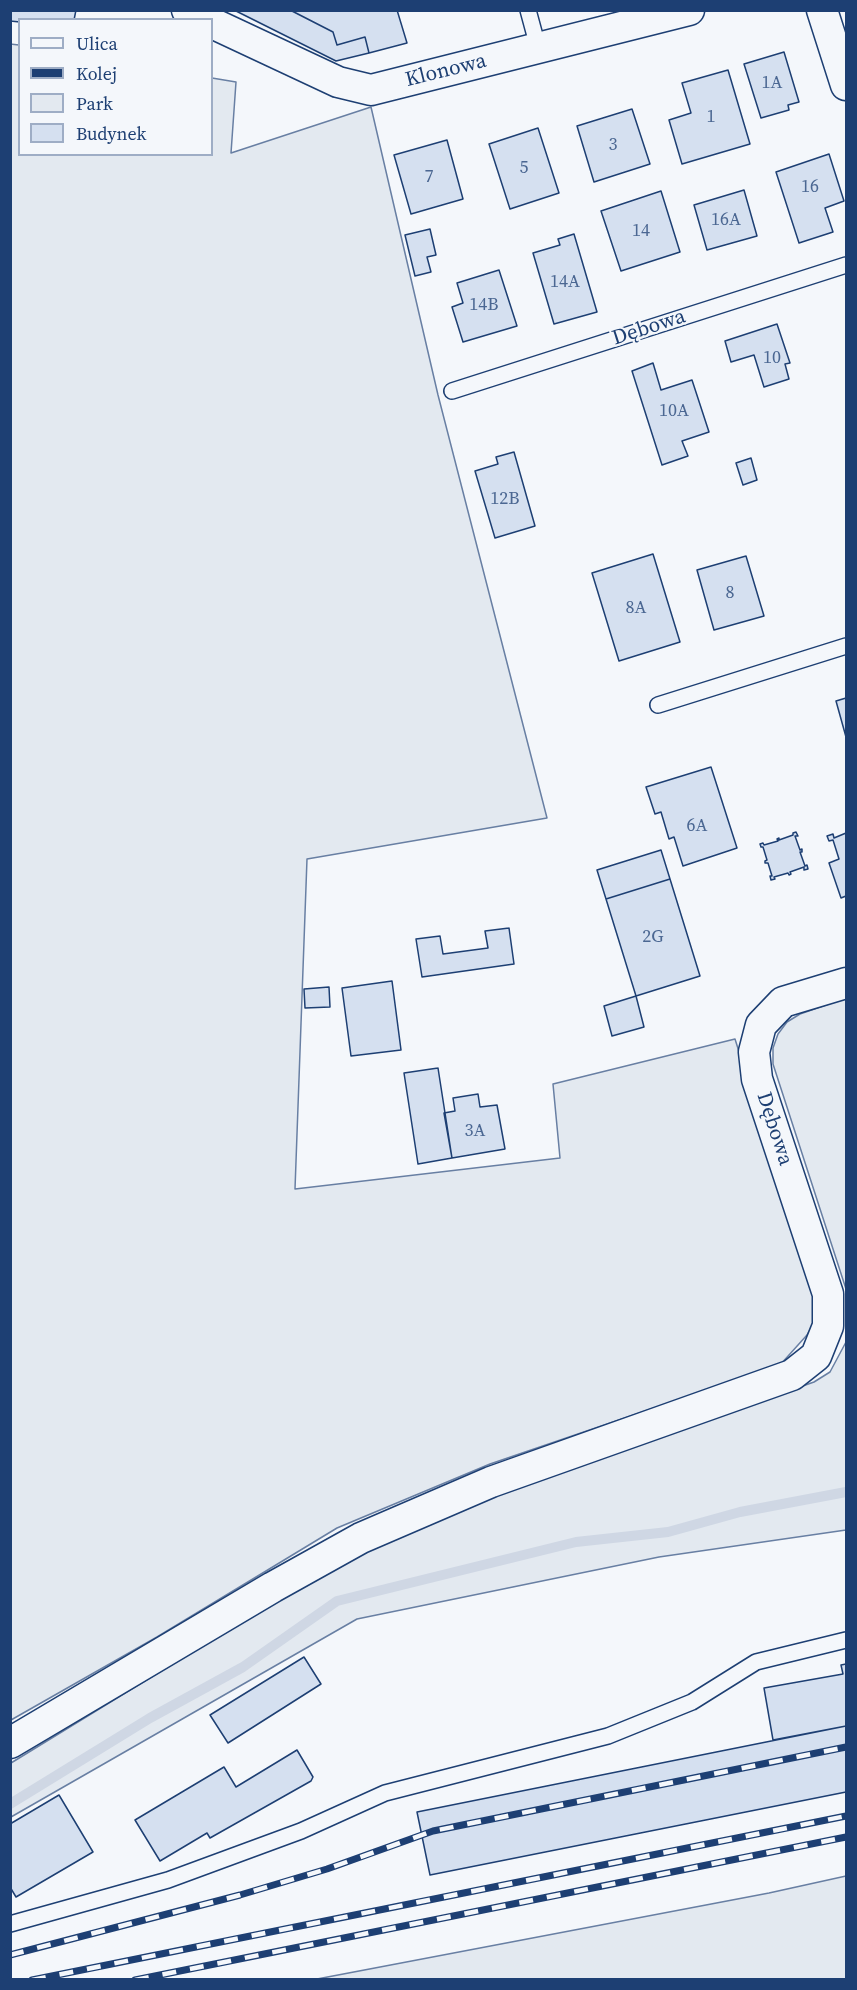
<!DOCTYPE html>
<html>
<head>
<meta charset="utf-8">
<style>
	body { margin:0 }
	#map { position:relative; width:857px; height:1990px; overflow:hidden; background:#f4f7fb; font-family:"Source Serif 4",serif }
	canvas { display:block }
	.frame { position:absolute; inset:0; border:12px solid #1d3f73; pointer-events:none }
	.legend { position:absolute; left:18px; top:18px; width:195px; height:138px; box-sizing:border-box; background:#f4f7fb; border:2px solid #9eadc5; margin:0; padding:8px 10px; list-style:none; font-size:18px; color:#1d3f73 }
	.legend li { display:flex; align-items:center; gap:12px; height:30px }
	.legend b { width:30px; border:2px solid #9eadc5 }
</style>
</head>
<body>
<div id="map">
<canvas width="857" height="1990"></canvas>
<div class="frame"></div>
<ul class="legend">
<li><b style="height:8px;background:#f4f7fb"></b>Ulica</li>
<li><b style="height:8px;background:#1d3f73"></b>Kolej</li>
<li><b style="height:16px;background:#e3e9f0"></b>Park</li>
<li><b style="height:16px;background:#d5e0f0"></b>Budynek</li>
</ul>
</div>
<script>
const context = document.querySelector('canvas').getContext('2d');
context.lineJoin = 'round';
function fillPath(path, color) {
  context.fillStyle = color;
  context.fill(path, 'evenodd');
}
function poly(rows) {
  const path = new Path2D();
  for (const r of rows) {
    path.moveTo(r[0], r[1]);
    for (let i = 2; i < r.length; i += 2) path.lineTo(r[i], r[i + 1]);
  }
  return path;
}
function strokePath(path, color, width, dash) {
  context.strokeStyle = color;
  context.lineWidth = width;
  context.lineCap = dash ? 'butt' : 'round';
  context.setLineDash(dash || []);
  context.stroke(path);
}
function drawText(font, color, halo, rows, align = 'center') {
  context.font = font + ' "Source Serif 4",serif';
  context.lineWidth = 4.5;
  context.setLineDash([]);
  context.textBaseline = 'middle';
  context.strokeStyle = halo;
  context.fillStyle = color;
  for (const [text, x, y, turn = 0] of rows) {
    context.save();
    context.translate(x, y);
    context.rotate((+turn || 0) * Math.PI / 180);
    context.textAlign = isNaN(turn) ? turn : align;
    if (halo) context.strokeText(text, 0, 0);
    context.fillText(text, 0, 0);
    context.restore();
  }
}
const green = poly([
	[10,44,19,45,20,154,212,154,212,78,236,82,231,153,371,107,438,395,547,818,307,859,295,1189,560,1158,553,1084,735,1039,807,1268,816,1304,815,1321,807,1335,780,1365,490,1464,337,1528,157,1637,11,1720,10,44],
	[846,998,846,1289,773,1064,773,1048,778,1034,787,1022,800,1014,846,998],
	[846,1342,846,1530,659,1557,357,1619,11,1817,11,1763,298,1587,370,1547,493,1496,814,1382,830,1372,846,1342],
	[846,1876,846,1979,317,1979,769,1893,846,1876]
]);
fillPath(green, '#e3e9f0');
strokePath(green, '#687fa3', 1.5);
strokePath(poly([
	[10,1804,150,1718,243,1667,337,1601,576,1542,668,1532,740,1512,846,1492]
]), '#cfd7e4', 10);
const building = poly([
	[10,10,76,10,74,20,20,20,20,22,10,21,10,10],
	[234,10,290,10,333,32,337,45,365,37,369,53,336,61,234,10],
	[295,10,397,10,407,43,369,53,365,37,337,45,333,32,294,12,295,10],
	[784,52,799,102,788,105,789,110,761,118,744,64,784,52],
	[728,70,750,144,682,164,669,120,691,113,682,83,728,70],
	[632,109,650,164,594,182,577,126,632,109],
	[538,128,559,193,510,209,489,144,538,128],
	[447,140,463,199,411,214,394,155,447,140],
	[829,154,844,201,825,208,833,232,799,243,776,172,829,154],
	[744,190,757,236,707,250,694,205,744,190],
	[661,191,680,252,621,271,601,211,661,191],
	[430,229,436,255,427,257,431,272,415,276,405,235,430,229],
	[574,234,597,312,554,324,533,253,560,245,558,239,574,234],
	[499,270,517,326,463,342,452,307,463,303,457,283,499,270],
	[777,324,790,363,785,364,789,379,764,387,754,355,731,362,725,341,777,324],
	[653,363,661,390,692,380,709,432,682,441,688,456,662,465,632,371,653,363],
	[514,452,535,526,495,538,475,471,498,464,496,457,514,452],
	[751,458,757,480,743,485,736,463,751,458],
	[653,554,680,642,619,661,592,573,653,554],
	[746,556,764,616,714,630,697,570,746,556],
	[846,698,846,737,836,701,846,698],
	[711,767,737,848,683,866,674,837,669,839,661,812,655,814,646,787,711,767],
	[796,832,798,836,795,836,800,850,802,849,802,852,800,852,805,866,807,865,808,869,804,870,804,867,790,872,791,874,789,875,788,873,774,877,775,879,771,880,770,876,772,876,768,863,765,863,765,861,767,860,763,847,761,847,760,844,763,843,764,845,778,841,777,839,779,838,779,840,793,835,793,833,796,832],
	[846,833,846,896,841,898,829,863,839,859,833,840,829,841,827,836,833,834,834,838,846,833],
	[661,850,670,879,606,899,597,870,661,850],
	[670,879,700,976,636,996,606,899,670,879],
	[509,928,514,964,422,977,416,939,440,936,443,954,488,948,485,931,509,928],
	[392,981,401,1050,351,1056,342,988,392,981],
	[329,987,330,1007,305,1008,304,989,329,987],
	[636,996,644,1027,612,1036,604,1006,636,996],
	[438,1068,452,1158,418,1164,404,1073,438,1068],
	[478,1094,480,1107,497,1105,505,1149,452,1158,444,1113,455,1111,453,1098,478,1094],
	[304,1657,321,1684,228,1743,210,1715,304,1657],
	[846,1664,846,1726,773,1740,764,1688,843,1674,841,1665,846,1664],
	[846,1726,846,1792,430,1875,417,1812,846,1726],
	[297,1750,313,1777,311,1781,210,1838,207,1833,160,1861,135,1820,224,1767,236,1787,297,1750],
	[59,1795,93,1852,16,1897,10,1887,10,1824,59,1795]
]);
fillPath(building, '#d5e0f0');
strokePath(building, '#1d3f73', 1.5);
const lane = poly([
	[528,10,538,47],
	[452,391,846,265],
	[658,705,846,646],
	[10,1924,168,1880,301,1831,385,1793,608,1736,692,1702,756,1662,846,1640]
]);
const street = poly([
	[187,10,205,20],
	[822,10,846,85],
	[212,23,338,82,371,90,689,10],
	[10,1743,273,1587,361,1538,491,1482,792,1375,816,1356,828,1326,828,1294,757,1079,754,1052,761,1025,783,1002,846,983]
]);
strokePath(lane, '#1d3f73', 18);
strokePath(street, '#1d3f73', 33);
strokePath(lane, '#f4f7fb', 15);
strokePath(street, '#f4f7fb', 30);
const rail = poly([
	[10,1955,240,1895,327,1869,433,1831,846,1747],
	[32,1980,846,1816],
	[135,1980,846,1837]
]);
strokePath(rail, '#1d3f73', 7);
strokePath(rail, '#f4f7fb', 4.5, [14]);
drawText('18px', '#4b6792', null, [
	["1A",772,83],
	["1",711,117],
	["3",613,145],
	["5",524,168],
	["7",429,177],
	["16",810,187],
	["16A",726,220],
	["14",641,231],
	["14A",565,282],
	["14B",484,305],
	["10",772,358],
	["10A",674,411],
	["12B",505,499],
	["8",730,593],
	["8A",636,608],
	["6A",697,826],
	["2G",653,937],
	["3A",475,1131]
]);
drawText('21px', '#1d3f73', '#f4f7fb', [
	["Klonowa",446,71,-14],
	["Dębowa",649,328,-18],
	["Dębowa",774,1129,72]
]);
</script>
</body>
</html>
